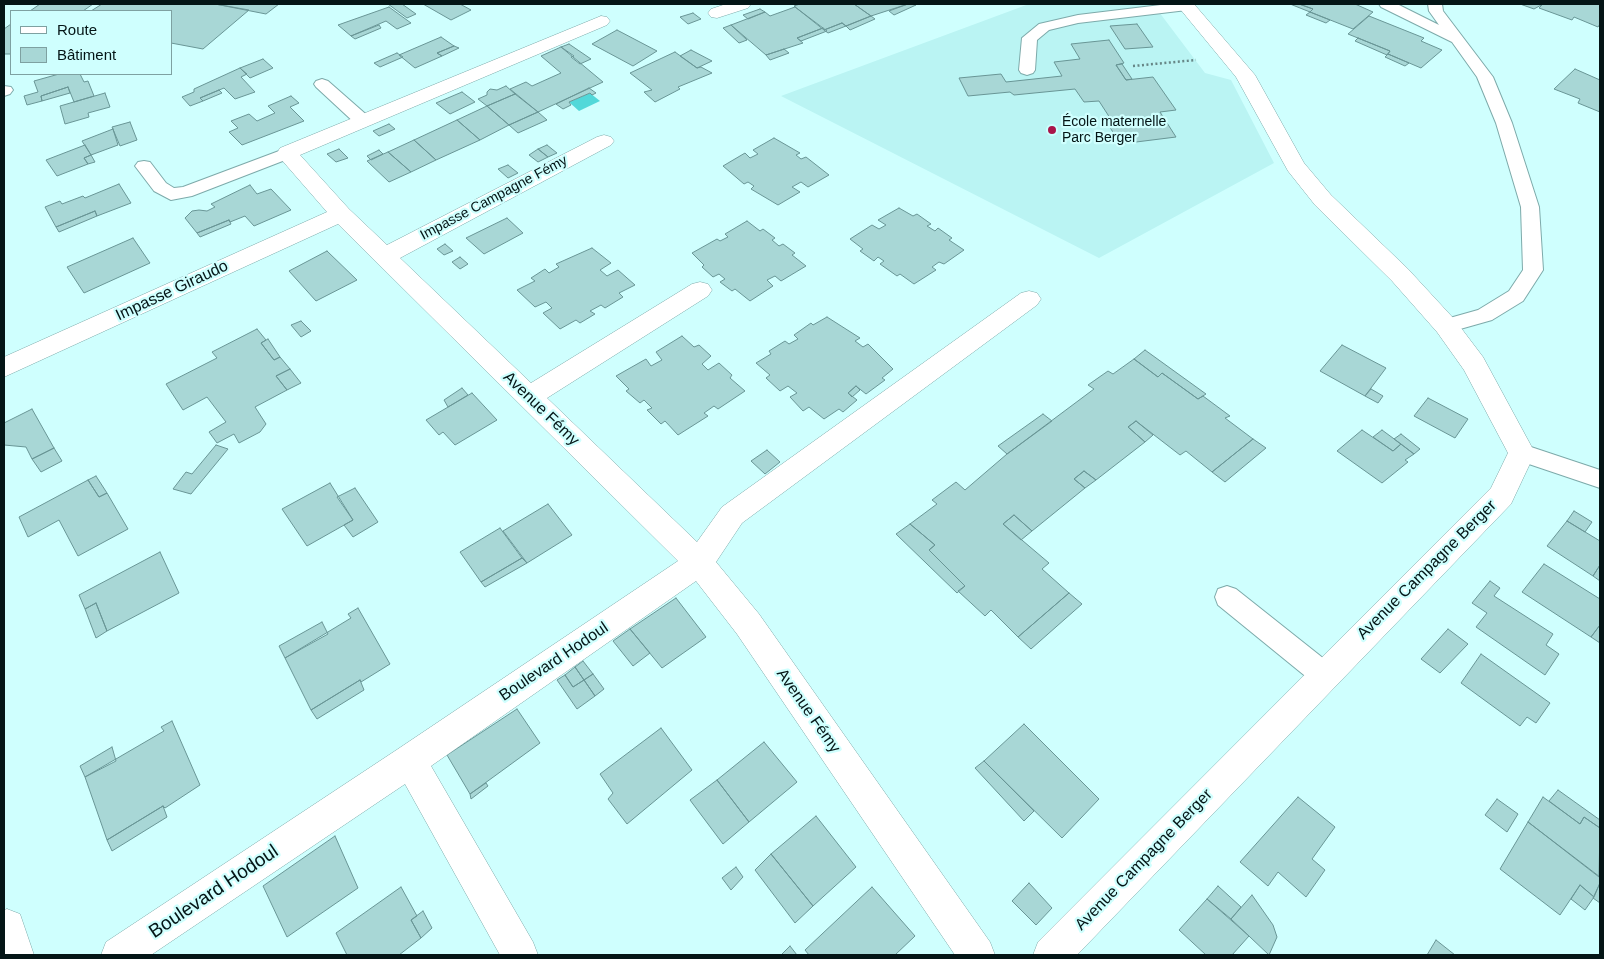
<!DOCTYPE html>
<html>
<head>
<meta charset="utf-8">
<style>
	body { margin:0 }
	#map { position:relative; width:1604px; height:959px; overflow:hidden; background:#cffffe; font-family:Arial,sans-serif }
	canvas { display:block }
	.frame { position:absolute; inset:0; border:5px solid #041516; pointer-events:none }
	.legend { position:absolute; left:10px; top:10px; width:162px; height:65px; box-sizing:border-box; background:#cffffe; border:1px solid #7ea1a1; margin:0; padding:6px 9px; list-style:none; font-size:15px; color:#041516 }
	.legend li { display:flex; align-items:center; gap:10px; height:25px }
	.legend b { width:25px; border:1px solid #7ea1a1 }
</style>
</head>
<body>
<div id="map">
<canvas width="1604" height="959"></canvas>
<div class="frame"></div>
<ul class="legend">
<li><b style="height:6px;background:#fff"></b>Route</li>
<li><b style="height:14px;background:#a8d7d6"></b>Bâtiment</li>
</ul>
</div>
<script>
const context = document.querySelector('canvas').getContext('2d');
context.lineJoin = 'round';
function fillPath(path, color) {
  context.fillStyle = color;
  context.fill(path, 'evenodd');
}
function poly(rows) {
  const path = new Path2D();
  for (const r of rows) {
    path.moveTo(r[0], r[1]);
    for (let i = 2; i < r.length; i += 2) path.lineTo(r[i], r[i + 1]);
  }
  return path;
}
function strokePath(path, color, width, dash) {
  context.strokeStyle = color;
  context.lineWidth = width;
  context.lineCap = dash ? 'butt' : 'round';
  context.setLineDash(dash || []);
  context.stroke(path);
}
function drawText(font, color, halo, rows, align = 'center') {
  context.font = font + ' Arial,sans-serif';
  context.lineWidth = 4.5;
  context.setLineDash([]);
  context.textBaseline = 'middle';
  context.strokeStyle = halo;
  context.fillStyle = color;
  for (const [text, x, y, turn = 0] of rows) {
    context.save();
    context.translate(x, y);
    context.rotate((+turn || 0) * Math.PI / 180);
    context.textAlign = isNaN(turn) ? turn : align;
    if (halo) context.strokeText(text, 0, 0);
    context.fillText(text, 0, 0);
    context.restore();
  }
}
fillPath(poly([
	[1029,4,1153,4,1205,73,1231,80,1274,163,1099,258,781,96]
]), '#baf4f3');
fillPath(poly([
	[590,93,600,101,579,111,569,102]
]), '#52d8d9');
const building = poly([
	[40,4,93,4,83,11,30,11,40,4],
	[102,4,215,4,249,10,203,49,171,43,171,11,91,11,102,4],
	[215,4,279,4,266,14,215,4],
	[388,4,402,4,416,14,407,18,388,4],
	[423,4,460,4,471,10,451,20,423,4],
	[800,4,854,4,871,16,846,26,842,23,824,30,794,6,800,4],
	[854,4,908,4,871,16,854,4],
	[908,4,916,5,894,15,889,11,908,4],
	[1290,4,1299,4,1313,9,1310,12,1290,4],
	[1299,4,1355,4,1373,12,1353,29,1310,12,1313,9,1299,4],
	[1520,4,1543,4,1534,9,1520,4],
	[1543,4,1600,4,1600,24,1598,27,1574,17,1572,20,1539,8,1543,4],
	[389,7,411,23,397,29,386,21,351,36,338,25,389,7],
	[795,7,823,28,797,38,803,43,766,55,731,25,765,12,770,16,795,7],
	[760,9,765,12,748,19,743,15,760,9],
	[1310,12,1330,20,1326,23,1306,15,1310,12],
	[693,13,701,19,688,24,680,17,693,13],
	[871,16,875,19,850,30,846,26,871,16],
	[1369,16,1424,38,1421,41,1442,50,1421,68,1388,54,1390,51,1348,34,1369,16],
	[842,23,846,26,828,33,824,30,842,23],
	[11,24,11,54,4,54,4,29,11,24],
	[1137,24,1153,47,1125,49,1110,26,1137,24],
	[379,25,381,28,355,39,351,36,379,25],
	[731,25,747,40,739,43,723,28,731,25],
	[823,28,827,31,801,41,797,38,823,28],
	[617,30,657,51,633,66,592,44,617,30],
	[441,37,454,46,437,53,442,56,415,68,399,55,441,37],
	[1358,38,1390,51,1387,55,1355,41,1358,38],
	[1109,40,1124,63,1116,65,1126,80,1153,77,1176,110,1160,112,1176,137,1120,144,1105,119,1110,118,1099,101,1084,102,1075,89,1014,95,1010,92,968,96,959,78,1001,74,1006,82,1062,76,1054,62,1080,59,1071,44,1109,40],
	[569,44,591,59,580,64,571,57,574,56,561,47,569,44],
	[454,46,459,48,442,56,437,53,454,46],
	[561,47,603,82,538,112,510,89,526,82,532,86,561,73,541,56,561,47],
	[784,49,789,53,770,60,766,55,784,49],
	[691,50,712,61,697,68,680,56,691,50],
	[675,52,697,68,701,67,712,73,678,87,680,89,655,102,644,92,652,90,630,73,675,52],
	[397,53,403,57,380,67,374,63,397,53],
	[1388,54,1409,63,1405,66,1385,57,1388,54],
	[263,59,273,68,250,78,240,68,263,59],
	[1122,64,1132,79,1126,80,1116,65,1122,64],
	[240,68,247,74,241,77,255,92,235,99,224,88,200,98,203,101,190,106,182,97,194,92,194,89,240,68],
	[1575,69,1600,80,1600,112,1578,103,1580,99,1554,89,1575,69],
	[59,74,80,74,84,82,88,81,94,96,74,102,68,87,41,96,42,101,27,105,24,96,38,92,34,81,59,74],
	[506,86,515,94,487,106,478,99,487,95,487,92,490,89,497,90,506,86],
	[68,87,70,93,42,101,41,96,68,87],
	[589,88,596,93,592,95,590,93,569,102,571,105,563,109,556,104,589,88],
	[219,90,222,93,203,101,200,98,219,90],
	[462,92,475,102,450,114,436,103,462,92],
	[105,93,110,107,88,113,89,117,65,124,60,106,105,93],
	[515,94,538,112,509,125,487,106,515,94],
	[291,96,299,103,290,107,304,121,242,145,229,132,238,128,231,121,249,114,257,121,275,113,268,106,291,96],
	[487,106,509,125,480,140,457,120,487,106],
	[538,112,547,120,518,133,509,125,538,112],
	[457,120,480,140,436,160,414,140,457,120],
	[130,122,137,140,120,146,112,127,130,122],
	[389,124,395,129,379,136,373,131,389,124],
	[113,129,118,145,91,155,82,141,113,129],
	[774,138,800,153,796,155,801,159,806,157,829,175,808,187,801,182,792,187,800,192,778,205,751,189,754,186,748,182,744,184,723,166,745,153,750,158,758,154,753,150,774,138],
	[414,140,436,160,411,172,388,152,414,140],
	[85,145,91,155,84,158,88,164,57,176,46,160,85,145],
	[547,145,557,153,548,157,538,149,547,145],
	[339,149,348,158,336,162,327,154,339,149],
	[538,149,548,157,538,162,529,155,538,149],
	[379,150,383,154,371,160,367,156,379,150],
	[388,152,411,172,389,182,367,161,388,152],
	[91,155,95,162,88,164,84,158,91,155],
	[508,165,518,173,508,178,498,169,508,165],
	[119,184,131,203,97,216,95,211,56,227,45,207,60,201,62,204,83,196,85,198,119,184],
	[250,185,257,194,271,189,291,210,254,226,245,216,230,222,229,220,197,233,185,218,192,211,199,210,207,211,215,207,211,204,250,185],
	[899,208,913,216,917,214,931,224,927,226,935,231,938,228,952,238,949,240,964,250,944,264,939,262,932,267,936,270,914,284,900,274,897,276,880,264,884,261,878,257,874,261,860,251,863,249,850,239,872,225,879,229,886,225,878,220,899,208],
	[95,211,97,216,59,232,56,227,95,211],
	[507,218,523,233,484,254,466,238,507,218],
	[229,220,231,224,200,237,197,233,229,220],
	[747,221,760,231,763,229,775,238,772,240,779,246,783,244,795,253,792,255,806,266,781,281,775,276,767,280,773,286,750,301,735,289,732,291,720,282,725,279,719,274,713,277,702,267,704,265,692,253,717,239,720,241,728,237,725,234,747,221],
	[133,238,150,263,84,293,67,267,133,238],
	[445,244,453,251,444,255,437,249,445,244],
	[592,248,611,263,600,270,607,276,618,270,635,285,619,293,623,297,605,308,601,305,590,311,595,314,580,323,576,320,560,329,543,313,552,308,546,302,535,307,517,290,535,281,531,278,545,269,549,273,559,267,556,264,592,248],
	[327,251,357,280,316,301,289,271,327,251],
	[460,257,468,264,460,269,452,262,460,257],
	[827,317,860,338,855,341,863,347,868,344,893,369,882,378,885,380,866,394,856,386,848,393,857,400,843,412,839,409,824,419,809,407,803,411,790,397,797,393,788,386,780,391,766,378,770,375,756,363,771,354,769,351,785,341,789,344,798,339,794,335,811,323,813,325,827,317],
	[301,321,311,331,301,337,291,325,301,321],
	[257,329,266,340,261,343,274,360,280,357,290,369,276,376,287,390,255,407,266,424,260,432,239,443,234,434,217,443,209,432,226,422,207,397,183,410,166,384,217,358,212,352,257,329],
	[682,336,694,347,699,345,711,356,702,364,708,370,719,363,732,375,730,378,745,391,718,409,714,406,704,413,708,416,678,435,665,421,661,424,647,410,652,408,644,400,640,403,626,391,629,389,616,376,646,359,651,366,662,360,656,352,682,336],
	[268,339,280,357,274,360,261,343,268,339],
	[1342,345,1386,368,1365,396,1320,371,1342,345],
	[1145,350,1206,394,1198,399,1162,373,1158,377,1134,359,1145,350],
	[1134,359,1158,377,1162,373,1198,399,1203,396,1230,416,1225,418,1253,439,1212,472,1186,451,1180,455,1136,421,1128,427,1145,442,1096,480,1084,471,1074,479,1085,488,1032,531,1014,515,1003,524,1049,563,1042,569,1069,593,1018,637,991,610,985,616,958,591,965,586,929,550,935,545,910,524,937,504,932,500,956,482,965,490,1007,454,1094,389,1088,385,1108,371,1113,374,1134,359],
	[290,369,301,383,287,390,276,376,290,369],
	[856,386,860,390,852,397,848,393,856,386],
	[462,388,468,395,448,407,444,400,462,388],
	[1371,389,1383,396,1378,403,1365,396,1371,389],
	[472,393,497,420,455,445,443,432,439,435,426,420,472,393],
	[1428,398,1468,419,1455,438,1414,416,1428,398],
	[32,409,54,448,32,459,26,447,4,445,4,423,32,409],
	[1043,414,1052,421,1007,454,998,446,1043,414],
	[1136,421,1153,435,1145,442,1128,427,1136,421],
	[1362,430,1393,451,1401,444,1414,454,1405,460,1408,462,1382,483,1337,451,1362,430],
	[1382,430,1401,444,1393,451,1373,437,1382,430],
	[1401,434,1420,449,1414,454,1394,439,1401,434],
	[1253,439,1266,448,1225,482,1212,472,1253,439],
	[216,445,228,449,191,494,173,489,186,472,192,474,216,445],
	[54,448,62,461,41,472,32,459,54,448],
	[767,450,780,462,765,474,751,461,767,450],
	[1084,471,1096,480,1085,488,1074,479,1084,471],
	[96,476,107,493,99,497,88,480,96,476],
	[88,480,99,497,107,493,128,529,78,556,59,520,28,537,19,517,88,480],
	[330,483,353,520,307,546,282,509,330,483],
	[355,488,378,522,353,537,344,525,353,520,337,497,355,488],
	[548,504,572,535,527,563,503,531,548,504],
	[1574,511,1592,522,1585,532,1567,521,1574,511],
	[1014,515,1032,531,1021,540,1003,524,1014,515],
	[1567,521,1600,541,1600,565,1593,576,1547,546,1567,521],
	[910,524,935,545,929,550,965,586,957,593,896,534,910,524],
	[500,528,522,558,481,582,460,552,500,528],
	[160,552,179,593,107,631,96,603,85,609,79,595,160,552],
	[522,558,527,563,485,587,481,582,522,558],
	[1544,564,1600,599,1600,625,1591,637,1522,592,1544,564],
	[1600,565,1600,581,1593,576,1600,565],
	[1490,581,1500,588,1494,596,1553,634,1546,645,1559,654,1545,675,1476,627,1487,613,1472,603,1490,581],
	[1069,593,1082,604,1031,649,1018,637,1069,593],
	[676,598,706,637,662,668,630,629,676,598],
	[96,603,107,631,96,638,85,609,96,603],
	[358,608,390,664,361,682,360,680,311,710,285,658,351,618,348,614,358,608],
	[322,622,328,634,285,658,279,646,322,622],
	[1600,625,1600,643,1591,637,1600,625],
	[630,629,650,653,633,666,613,641,630,629],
	[1448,629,1468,644,1440,673,1421,659,1448,629],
	[1481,654,1550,703,1536,723,1527,717,1520,726,1461,683,1481,654],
	[583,661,593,674,584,680,575,667,583,661],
	[575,667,584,680,573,687,565,675,575,667],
	[593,674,604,689,595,696,584,680,593,674],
	[565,675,573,687,584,680,595,696,577,709,557,680,565,675],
	[360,680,364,690,317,719,311,710,360,680],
	[517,709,540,743,470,794,447,755,517,709],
	[172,721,200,785,165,808,163,806,107,840,85,777,164,731,161,727,172,721],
	[1024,724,1099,799,1062,838,984,761,1024,724],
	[661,728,692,770,627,824,608,799,613,793,600,774,661,728],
	[764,742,797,782,749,822,717,780,764,742],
	[112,747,116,761,85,777,80,766,112,747],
	[984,761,1034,811,1024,821,975,768,984,761],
	[717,780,749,822,723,844,690,800,717,780],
	[486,783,488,786,471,799,470,794,486,783],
	[1558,790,1600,820,1600,828,1584,817,1580,824,1549,801,1558,790],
	[1298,797,1335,827,1312,859,1325,870,1306,897,1278,872,1268,886,1240,862,1298,797],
	[1543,797,1580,824,1584,817,1600,828,1599,877,1528,822,1543,797],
	[1497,799,1518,814,1507,832,1485,815,1497,799],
	[163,806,167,817,112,851,107,840,163,806],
	[816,816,856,867,813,906,771,854,816,816],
	[1528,822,1600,877,1600,883,1594,897,1580,885,1560,915,1500,869,1528,822],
	[335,836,358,888,287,937,263,886,335,836],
	[771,854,813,906,795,923,755,870,771,854],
	[736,867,743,877,731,890,722,878,736,867],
	[1029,883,1052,908,1036,925,1012,901,1029,883],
	[1600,883,1600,903,1593,898,1600,883],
	[1580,885,1594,897,1585,910,1571,899,1580,885],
	[1218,886,1241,907,1231,919,1207,899,1218,886],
	[401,887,417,916,411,920,421,938,399,955,347,955,336,933,401,887],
	[872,887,915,936,895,955,809,955,805,950,872,887],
	[1252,895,1273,925,1277,937,1269,955,1231,919,1252,895],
	[1207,899,1249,936,1232,955,1206,955,1179,930,1207,899],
	[423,911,432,928,421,938,411,920,423,911],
	[1436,940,1455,955,1427,955,1436,940],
	[790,946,797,955,781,955,790,946]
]);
fillPath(building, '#a8d7d6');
strokePath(building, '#699696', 1);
const service = poly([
	[1169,4,1193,4,1194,6,1192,9,1187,10,1078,23,1049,30,1037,40,1035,70,1033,73,1027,75,1021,73,1019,70,1022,38,1039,24,1078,15,1169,4],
	[1379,4,1397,4,1439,25,1429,11,1428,4,1442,4,1443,11,1493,77,1512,123,1539,207,1543,270,1523,301,1492,320,1446,333,1439,331,1436,326,1439,321,1478,310,1509,291,1523,270,1521,207,1496,123,1477,77,1452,42,1381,7,1379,4],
	[322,79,328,81,369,117,371,121,369,125,357,125,316,87,314,84,316,81,322,79],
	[4,86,11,87,13,90,10,94,4,96,4,86],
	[287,148,293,149,296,153,293,157,192,196,171,200,154,191,135,166,138,162,144,161,150,162,166,183,174,188,183,187,287,148],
	[1522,444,1600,470,1600,488,1514,459,1511,453,1514,447,1522,444],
	[1227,586,1236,589,1333,666,1337,675,1333,684,1324,687,1315,684,1218,605,1215,597,1218,589,1227,586]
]);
const minor = poly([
	[726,4,751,4,748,8,717,18,711,17,708,13,711,9,726,4],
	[1176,4,1194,4,1255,75,1304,163,1331,195,1408,269,1455,320,1483,357,1535,453,1511,504,1077,955,1033,955,1038,942,1491,488,1508,453,1464,370,1437,332,1392,281,1315,205,1288,171,1236,77,1176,4],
	[601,16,607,17,610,21,607,25,300,155,349,209,387,245,597,137,604,135,611,137,614,141,611,145,400,258,531,383,692,284,700,282,708,284,712,290,708,296,547,398,697,542,722,507,1021,293,1029,291,1037,293,1041,299,1037,305,742,523,716,562,759,614,990,942,995,955,955,955,737,634,696,581,431,766,533,942,538,955,500,955,405,784,151,955,101,955,106,942,398,749,678,561,338,224,4,377,4,357,327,212,280,158,277,153,280,148,601,16],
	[7,909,20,914,34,955,4,955,4,910,7,909]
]);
strokePath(service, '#7daaaa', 2);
strokePath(minor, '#7daaaa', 1);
strokePath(poly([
	[1133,66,1196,60]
]), '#668686', 2.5, [2, 2.5]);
fillPath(service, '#fff');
fillPath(minor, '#fff');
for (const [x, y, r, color] of [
	[1052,130,5,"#a91449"]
]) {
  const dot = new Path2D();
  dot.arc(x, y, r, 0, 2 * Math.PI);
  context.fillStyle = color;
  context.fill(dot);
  strokePath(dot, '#cffffe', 2);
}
drawText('14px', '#041516', '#cffffe', [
	["École maternelle",1062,122],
	["Parc Berger",1062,138]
], 'left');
drawText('14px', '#041516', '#cffffe', [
	["Impasse Campagne Fémy",494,198,-28]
]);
drawText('16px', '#041516', '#cffffe', [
	["Impasse Giraudo",172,291,-25],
	["Avenue Fémy",541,409,44],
	["Avenue Campagne Berger",1427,570,-45],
	["Boulevard Hodoul",554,662,-34],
	["Avenue Fémy",808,711,55],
	["Avenue Campagne Berger",1144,860,-46]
]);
drawText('19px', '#041516', '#cffffe', [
	["Boulevard Hodoul",214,892,-34]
]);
</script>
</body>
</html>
